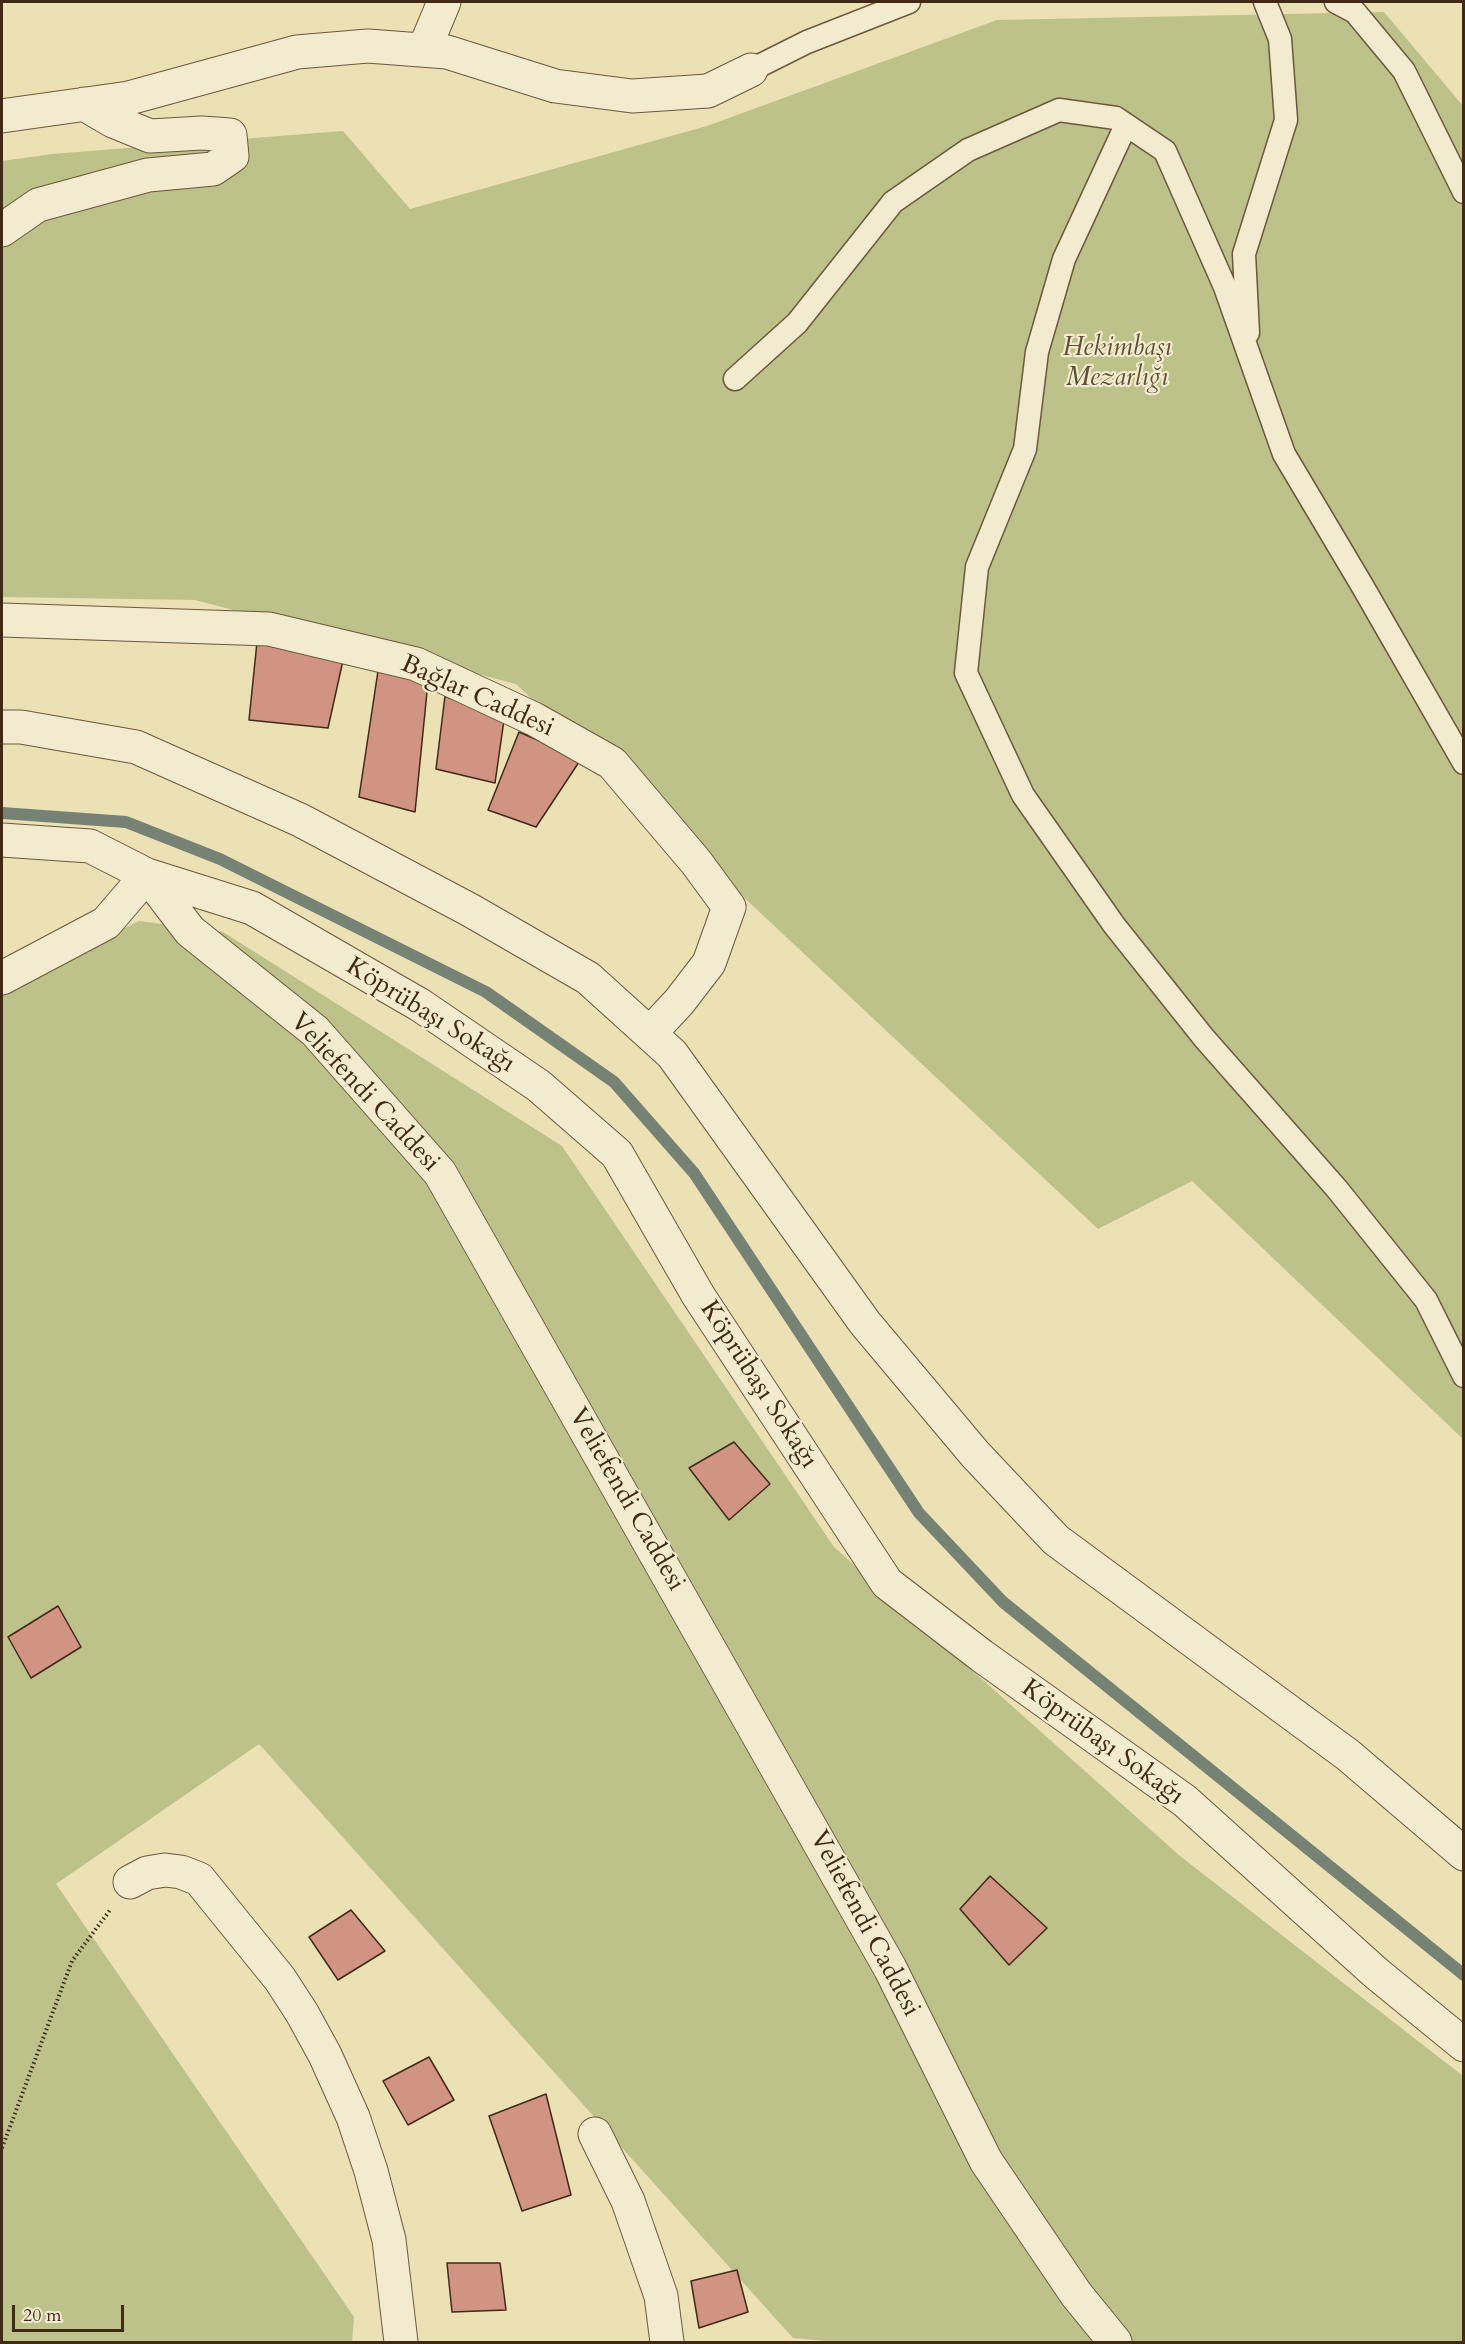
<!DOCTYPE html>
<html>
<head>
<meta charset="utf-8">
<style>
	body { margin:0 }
	#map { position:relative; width:1465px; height:2344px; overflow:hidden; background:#ece0b5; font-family:Cardo,serif }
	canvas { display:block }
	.frame { position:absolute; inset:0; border:3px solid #412a15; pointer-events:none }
	.scale { position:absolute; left:12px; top:2305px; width:112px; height:27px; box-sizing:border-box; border:3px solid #412a15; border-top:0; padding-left:8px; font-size:18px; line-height:21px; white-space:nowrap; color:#412a15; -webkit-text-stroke:4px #f3ebcf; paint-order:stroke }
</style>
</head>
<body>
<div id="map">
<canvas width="1465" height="2344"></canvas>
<div class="frame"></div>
<div class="scale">20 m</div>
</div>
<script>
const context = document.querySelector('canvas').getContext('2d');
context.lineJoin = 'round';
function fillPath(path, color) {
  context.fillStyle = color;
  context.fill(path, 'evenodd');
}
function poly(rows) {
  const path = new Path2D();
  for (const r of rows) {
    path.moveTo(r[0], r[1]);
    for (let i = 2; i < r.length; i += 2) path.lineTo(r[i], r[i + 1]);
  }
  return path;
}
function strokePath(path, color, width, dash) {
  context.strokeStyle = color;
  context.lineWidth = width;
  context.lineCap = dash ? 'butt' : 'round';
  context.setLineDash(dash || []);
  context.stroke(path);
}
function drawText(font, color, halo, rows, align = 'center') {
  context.font = font + ' Cardo,serif';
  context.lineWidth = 4.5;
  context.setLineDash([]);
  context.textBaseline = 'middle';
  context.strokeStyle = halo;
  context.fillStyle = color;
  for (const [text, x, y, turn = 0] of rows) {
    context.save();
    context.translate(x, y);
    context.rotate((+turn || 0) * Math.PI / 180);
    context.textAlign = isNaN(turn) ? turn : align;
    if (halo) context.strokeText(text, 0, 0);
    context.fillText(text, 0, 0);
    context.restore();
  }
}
fillPath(poly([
	[1384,12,1463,106,1463,1439,1192,1181,1098,1229,516,684,195,600,2,597,2,161,52,154,343,131,410,209,707,126,997,20],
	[139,921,223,932,562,1146,834,1547,1180,1856,1463,2076,1463,2342,838,2342,793,2338,259,1744,56,1884,354,2317,352,2342,2,2342,2,989]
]), '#bdc18a');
strokePath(poly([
	[2,813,126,822,220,859,486,992,614,1082,694,1173,919,1513,1003,1602,1464,1975]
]), '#768274', 12);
const building = poly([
	[257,642,344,656,328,728,249,720,257,642],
	[378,671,428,682,415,812,359,797,378,671],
	[445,696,504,720,495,783,436,769,445,696],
	[519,732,581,759,536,827,488,810,519,732],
	[734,1442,770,1484,729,1520,689,1468,734,1442],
	[58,1606,81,1647,31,1678,8,1637,58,1606],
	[990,1876,1047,1928,1009,1965,960,1909,990,1876],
	[351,1910,385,1951,338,1980,309,1937,351,1910],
	[429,2057,454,2100,408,2125,383,2081,429,2057],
	[546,2094,571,2195,522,2211,489,2116,546,2094],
	[447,2263,500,2263,506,2310,452,2312,447,2263],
	[737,2270,748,2312,699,2328,691,2281,737,2270]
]);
fillPath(building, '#d19482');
strokePath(building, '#412a15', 1.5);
const lane = poly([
	[1336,2,1355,12,1404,71,1464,192],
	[751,70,807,42,909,2],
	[1126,125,1064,259,1037,352,1025,449,977,567,966,673,1023,795,1114,925,1204,1038,1337,1189,1426,1300,1464,1376],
	[1248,333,1244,254,1286,120,1280,39,1265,2],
	[735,379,797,323,893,202,968,150,1059,110,1116,118,1165,151,1225,287,1284,454,1363,587,1464,763]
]);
const street = poly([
	[424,50,444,2],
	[2,116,129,98,297,52,368,46,447,52,555,86,632,96,708,91,751,70],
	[2,230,38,205,148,175,213,169,232,156,230,135,202,133,150,136,113,121,84,104],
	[2,620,269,629,416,664,534,719,612,763,696,862,729,907,709,963,679,1002,650,1033],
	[2,727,21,727,136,747,300,820,470,910,588,978,672,1054,865,1323,975,1454,1056,1540,1348,1755,1464,1854],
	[2,840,90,846,147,875,252,908,420,1005,539,1086,617,1154,698,1295,887,1583,982,1656,1185,1801,1376,1973,1464,2045],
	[2,978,106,923,147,875,190,931,315,1031,440,1173,890,1968,986,2161,1076,2294,1115,2342],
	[130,1882,147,1873,165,1870,181,1872,199,1879,280,1979,302,2013,325,2055,353,2117,371,2171,389,2240,401,2342],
	[595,2134,628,2201,661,2296,667,2342]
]);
strokePath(lane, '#6c583d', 25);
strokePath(street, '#6c583d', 35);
strokePath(poly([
	[2,2148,72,1961,110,1910]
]), '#412a15', 4, [1.5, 3]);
strokePath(lane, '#f3ebcf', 22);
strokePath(street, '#f3ebcf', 33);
drawText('italic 26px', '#605032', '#f3ebcf', [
	["Hekimbaşı",1117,349],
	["Mezarlığı",1117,379]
]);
drawText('26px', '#412a15', '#f3ebcf', [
	["Bağlar Caddesi",477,697,24],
	["Köprübaşı Sokağı",430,1016,32],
	["Veliefendi Caddesi",364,1093,47],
	["Köprübaşı Sokağı",758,1385,57],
	["Veliefendi Caddesi",626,1500,60],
	["Köprübaşı Sokağı",1102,1743,36],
	["Veliefendi Caddesi",864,1924,62]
]);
</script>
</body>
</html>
